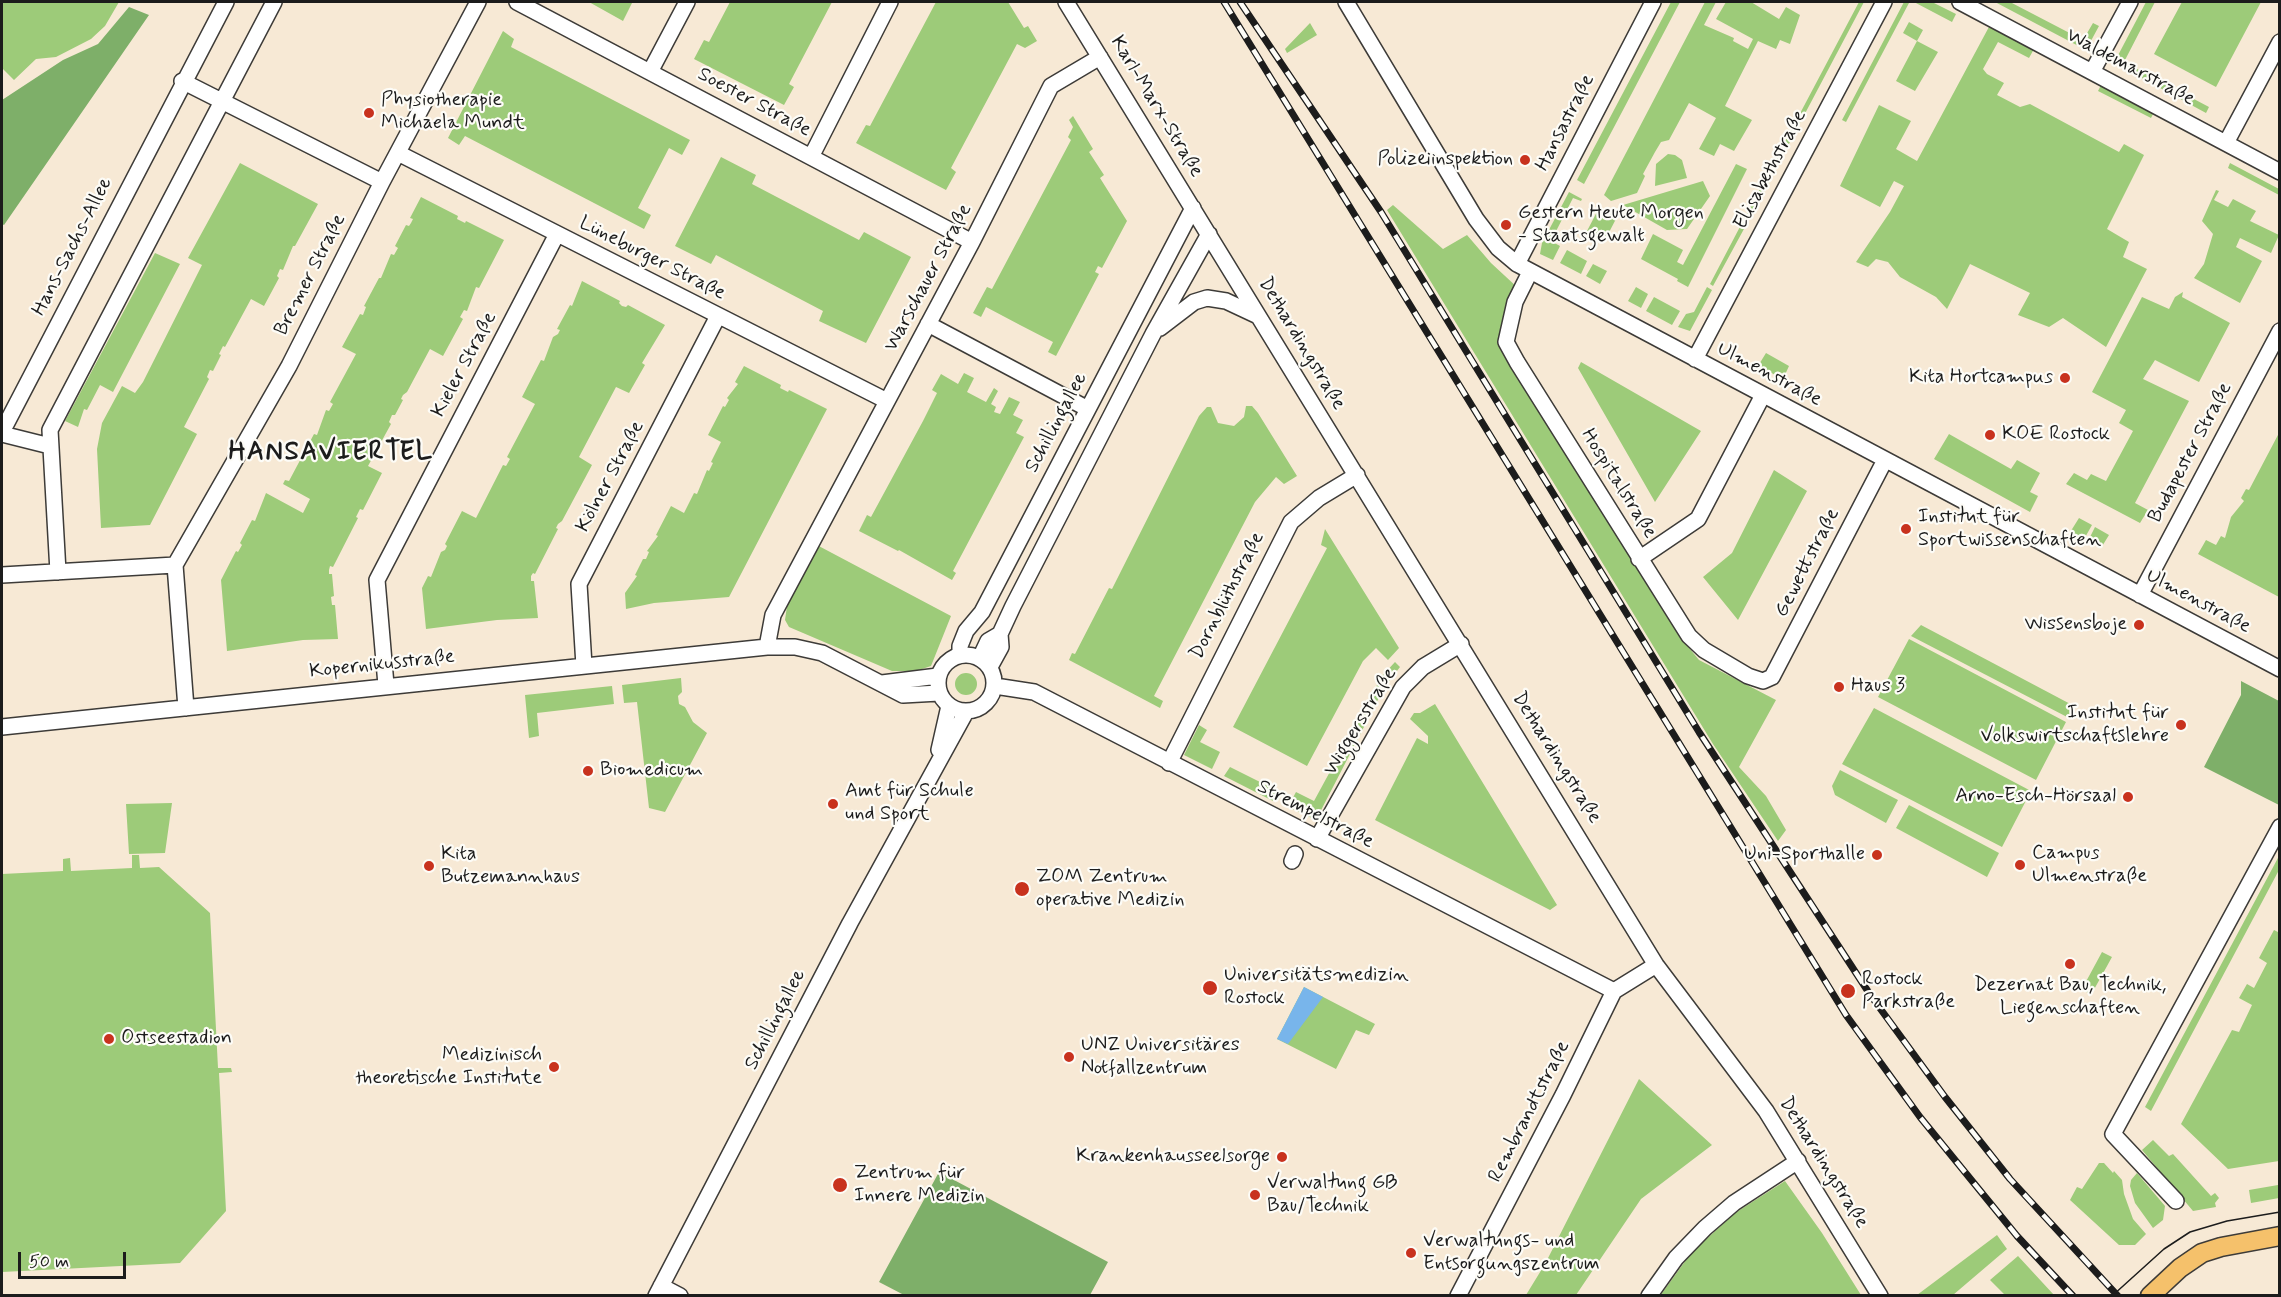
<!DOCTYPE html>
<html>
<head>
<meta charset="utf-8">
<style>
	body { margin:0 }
	#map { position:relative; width:2281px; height:1297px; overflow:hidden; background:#f7e9d5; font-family:Mynerve,sans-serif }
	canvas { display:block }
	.frame { position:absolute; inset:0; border:3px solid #1c1c1c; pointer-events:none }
	.scale { position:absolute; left:18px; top:1252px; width:108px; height:27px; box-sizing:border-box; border:3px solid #1c1c1c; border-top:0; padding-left:8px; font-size:18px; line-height:21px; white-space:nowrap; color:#1c1c1c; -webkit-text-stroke:4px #fdfcf7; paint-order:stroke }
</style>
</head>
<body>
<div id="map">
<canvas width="2281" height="1297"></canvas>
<div class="frame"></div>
<div class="scale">50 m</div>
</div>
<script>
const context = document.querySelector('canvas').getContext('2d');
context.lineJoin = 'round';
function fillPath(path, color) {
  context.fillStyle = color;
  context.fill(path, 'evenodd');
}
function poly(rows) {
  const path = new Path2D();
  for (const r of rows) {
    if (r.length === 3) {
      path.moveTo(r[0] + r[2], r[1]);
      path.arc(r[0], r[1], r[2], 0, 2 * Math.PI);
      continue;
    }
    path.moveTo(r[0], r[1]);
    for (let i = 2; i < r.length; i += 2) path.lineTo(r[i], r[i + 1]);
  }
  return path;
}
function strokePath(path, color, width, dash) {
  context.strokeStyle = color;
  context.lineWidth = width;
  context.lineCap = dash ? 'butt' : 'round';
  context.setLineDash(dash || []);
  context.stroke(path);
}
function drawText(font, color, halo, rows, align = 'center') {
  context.font = font + ' Mynerve,sans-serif';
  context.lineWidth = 4.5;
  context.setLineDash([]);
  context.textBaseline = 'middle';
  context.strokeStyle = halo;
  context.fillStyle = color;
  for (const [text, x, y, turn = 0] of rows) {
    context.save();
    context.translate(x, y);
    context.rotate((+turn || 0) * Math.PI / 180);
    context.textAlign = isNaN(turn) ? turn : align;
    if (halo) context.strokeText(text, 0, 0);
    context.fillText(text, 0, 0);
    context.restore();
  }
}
fillPath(poly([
	[2,2,119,2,105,26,91,39,56,57,36,59,14,80,2,68],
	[589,2,630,2,632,3,623,21],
	[730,2,832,2,789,84,794,87,784,105,694,59,704,40,709,42],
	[936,2,1008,2,1024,28,1028,26,1037,41,1025,48,1017,44,951,168,956,172,946,190,856,143,866,125,870,126],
	[1671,2,1680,2,1584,184,1577,180],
	[1705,2,1716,2,1704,25,1734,38,1733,41,1748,49,1753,39,1716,19,1726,2,1751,2,1779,19,1786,7,1800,15,1790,44,1780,40,1776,49,1758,41,1725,106,1752,120,1734,151,1720,144,1714,156,1699,149,1716,118,1689,103,1669,140,1661,142,1655,152,1643,174,1645,176,1637,193,1611,201,1604,195],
	[1859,2,1864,2,1773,174,1769,172],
	[1904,2,1913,2,1909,3,1846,122,1842,120],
	[1914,2,1932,2,1956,14,1952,22],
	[1995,2,2010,2,2083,40,2093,23,2099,26,2086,50],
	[2146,2,2155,2,2124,62,2209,107,2206,113,2114,63],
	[2182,2,2261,2,2216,87,2154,54],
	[1909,22,1923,30,1917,41,1938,52,1915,91,1896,81,1917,41,1903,33],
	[1310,23,1317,35,1287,53,1285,49],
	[1990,25,2034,49,2029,58,1998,42,1983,69,1987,74,2004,83,1997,95,2020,107,2030,104,2119,152,2124,144,2144,155,2107,229,2129,242,2123,257,2147,269,2106,347,2063,318,2049,327,2018,315,2030,293,1970,264,1947,309,1936,297,1900,277,1888,262,1876,259,1868,267,1856,262,1890,212,1904,186,1894,181,1880,207,1840,186,1879,105,1911,121,1896,149,1917,161],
	[503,31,514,39,511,47,690,140,682,155,669,148,638,208,651,215,644,229,465,136,459,145,448,138],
	[2101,85,2154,112,2151,118,2098,91],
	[1073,116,1093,149,1089,152,1104,175,1100,178,1127,221,1102,268,1098,266,1095,272,1099,274,1056,356,1048,352,1053,342,1020,325,986,307,981,317,973,313,987,287,992,289,1071,140,1068,137,1073,127,1069,120],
	[1668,154,1675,155,1682,160,1687,178,1655,186,1656,164],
	[721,157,756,175,752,184,859,240,864,232,911,257,866,343,819,321,823,311,716,255,711,264,675,246],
	[240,163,318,204,295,246,293,246,283,270,280,269,277,276,279,278,264,306,251,299,225,347,223,346,219,354,221,355,213,371,210,370,207,377,209,379,184,427,197,434,150,525,101,528,97,449,102,423,122,386,135,393,143,382,202,265,188,258],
	[2230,163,2279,189,2279,195,2228,168],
	[1736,164,1747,169,1688,287,1677,281,1678,279,1641,259,1653,234,1683,250,1677,262,1683,265],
	[1765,179,1770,181,1713,286,1710,284],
	[1703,181,1710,196,1687,229,1667,230,1623,205],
	[2216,190,2219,191,2214,200,2228,207,2233,199,2256,211,2250,221,2279,235,2271,253,2240,238,2236,247,2262,261,2240,303,2194,278,2204,264,2213,234,2202,221],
	[1569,192,1582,199,1581,201,1573,198,1551,241,1560,246,1553,260,1540,254,1542,243],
	[421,197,458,216,457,219,465,223,466,221,504,240,479,288,476,287,467,311,464,310,460,317,463,319,443,356,430,349,407,392,403,395,401,399,403,400,395,415,392,415,389,422,391,424,368,466,382,473,363,510,360,509,356,517,358,518,333,567,330,566,329,570,329,574,332,574,334,596,331,597,332,605,335,605,338,639,303,640,227,651,221,580,236,551,238,552,242,545,240,543,252,520,255,521,266,493,303,513,310,499,283,484,285,480,289,481,314,434,317,435,326,410,329,411,333,404,330,402,356,354,342,347,360,314,363,315,366,307,364,306,379,278,381,278,391,254,394,255,398,248,395,246,406,225,409,226,411,223,413,219,410,218],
	[1393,205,1443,249,1467,235,1491,263,1518,288,1513,301,1513,363,1681,638,1699,660,1776,700,1739,767,1766,796,1786,830,1778,841,1713,744,1387,210],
	[1599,208,1617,217,1605,240,1587,231],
	[1567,250,1587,261,1581,274,1560,263],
	[155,253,180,264,113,392,100,385,87,410,84,409,78,427,65,421],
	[1593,264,1607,271,1600,284,1586,276],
	[582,281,620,301,619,303,622,306,626,307,628,305,665,325,642,363,645,365,629,393,616,387,579,457,592,465,562,521,558,524,556,528,558,529,535,574,533,573,531,576,531,581,534,581,538,618,497,620,426,629,422,588,428,576,431,577,441,552,445,550,447,546,445,544,462,511,476,518,503,465,506,466,510,459,507,457,535,404,522,397,541,360,544,361,553,337,558,334,560,330,557,329,570,305,572,306],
	[1636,287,1648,294,1641,308,1628,301],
	[1707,287,1712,290,1690,331,1678,327,1686,314,1694,312],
	[2183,292,2182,297,2230,323,2199,382,2155,360,2143,379,2189,401,2135,503,2148,510,2140,523,2066,484,2074,473,2087,480,2091,474,2106,481,2133,431,2119,423,2126,410,2092,392,2142,297,2169,309,2175,297],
	[1654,297,1680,311,1672,325,1646,311],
	[1766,353,1789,366,1783,379,1758,366],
	[1581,362,1701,431,1655,502,1578,368],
	[744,366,781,385,780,388,788,392,789,390,827,409,729,597,654,603,626,609,625,593,637,576,635,575,643,559,646,559,649,552,647,551,658,536,656,535,671,506,684,513,694,493,697,494,707,470,709,471,713,463,711,462,721,442,708,435,723,406,725,407,729,400,727,398,738,384,735,382],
	[964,373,974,378,967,392,986,402,994,388,998,391,991,404,996,407,994,412,1000,414,1009,397,1020,402,1013,415,1023,420,1016,433,1024,437,953,571,956,573,952,580,899,550,898,551,859,531,867,515,871,517,923,421,937,393,932,390,941,374,958,384],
	[1246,406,1252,406,1258,413,1297,476,1284,484,1276,477,1255,502,1154,696,1163,701,1160,708,1069,660,1072,653,1075,654,1109,588,1112,589,1199,416,1207,407,1211,407,1218,423,1234,426,1244,417],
	[2279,433,2279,597,2198,554,2206,540,2216,545,2221,536,2225,538,2231,517,2244,501,2241,498,2246,489,2249,490],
	[1949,434,2011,469,2017,460,2040,473,2030,492,2038,496,2030,512,1934,459],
	[1774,470,1807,491,1738,620,1703,577,1732,553],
	[2079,518,2092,525,2083,541,2069,534],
	[2095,527,2109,535,2101,548,2088,541],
	[1325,529,1399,648,1388,660,1376,648,1363,661,1307,766,1233,727,1327,548,1321,545],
	[815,544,951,616,931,666,916,671,892,671,789,627,785,620,787,606],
	[1921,625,2076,707,2069,718,1911,636],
	[1909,639,2066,722,2036,780,1878,697],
	[1395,662,1400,667,1384,688,1316,820,1288,807,1296,792,1314,801,1382,676],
	[966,684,11],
	[681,678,682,692,678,696,679,704,685,707,693,722,707,733,665,812,649,808,637,702,624,703,622,685],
	[612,686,614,704,537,713,539,736,529,738,525,695],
	[1435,704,1557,905,1550,910,1375,820,1417,738,1428,744,1428,736,1410,719,1414,713,1420,713],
	[1874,708,2031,791,2002,847,1842,764],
	[1199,725,1207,730,1200,742,1220,752,1212,769,1184,755],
	[1230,767,1278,791,1273,801,1224,776],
	[1840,770,1898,800,1886,823,1835,795,1832,786],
	[172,803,165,853,129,854,126,804],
	[1909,805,1999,853,1987,877,1896,828],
	[132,855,139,855,140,868,159,867,210,913,218,1068,231,1068,232,1072,219,1073,226,1211,180,1263,2,1272,2,874,63,871,63,859,70,858,71,871,132,868],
	[2279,856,2279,870,2151,1111,2145,1107],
	[2274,930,2280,933,2279,1161,2228,1169,2181,1124,2232,1030,2239,1032,2252,1005,2239,998,2247,984,2254,988,2267,963,2259,958],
	[2102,952,2112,957,2091,995,2082,989],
	[1304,987,1375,1024,1369,1035,1356,1030,1336,1069,1277,1039],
	[1639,1079,1712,1145,1641,1199,1576,1295,1526,1295,1545,1264],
	[2153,1140,2169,1156,2173,1154,2211,1196,2215,1193,2219,1198,2215,1203,2216,1207,2193,1211,2142,1150],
	[2099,1163,2104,1163,2113,1173,2114,1171,2122,1180,2124,1194,2133,1219,2146,1234,2135,1245,2119,1245,2070,1200,2077,1187,2082,1189],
	[2137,1173,2165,1206,2163,1220,2153,1228,2135,1203,2130,1186,2131,1180],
	[1785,1181,1822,1233,1861,1295,1660,1296,1691,1253,1735,1213],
	[2278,1185,2279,1198,2251,1203,2249,1190],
	[1997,1235,2007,1249,1953,1295,1917,1295],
	[2018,1256,2054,1295,2005,1295,1990,1280]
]), '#9dcb79');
fillPath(poly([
	[129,7,149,15,4,225,2,224,2,100,63,60,98,44],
	[2241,681,2279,701,2279,805,2204,767,2241,695],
	[939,1172,1108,1262,1090,1295,904,1295,879,1282]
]), '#7eaf69');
fillPath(poly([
	[1304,987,1323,997,1288,1044,1277,1039]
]), '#78b5eb');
const minor = poly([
	[517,2,972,242],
	[1066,2,1656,965,1766,1111,1880,1296],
	[1346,2,1476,219,1498,248,1517,264,2280,669],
	[1960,2,2280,172],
	[650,72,687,2],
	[2092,72,2130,2],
	[182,81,382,182],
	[2226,143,2280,42],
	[398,153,887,401],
	[811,157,890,2],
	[1517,264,1653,2],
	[1530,272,1515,302,1506,342,1517,362,1689,636,1704,650,1748,676,1763,681,1772,677,1885,460],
	[928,324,1088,409],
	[1160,328,1194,302,1207,298,1226,301,1258,316],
	[1695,359,1884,2],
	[2,432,226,2],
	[2,434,50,446],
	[1639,559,1698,519,1763,395],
	[175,565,289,366,382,182,478,2],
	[175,565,186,708],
	[58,572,50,430,274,2],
	[2,575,175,565],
	[2140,595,2280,331],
	[767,647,773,615,972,242,1051,86,1100,57],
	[966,683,28],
	[960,655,960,646,966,631,982,612,1193,208],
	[980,658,988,641,1000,634],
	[584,666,579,584,718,316],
	[990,667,1001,647,1000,634,1013,606,1153,334,1209,234],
	[882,683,938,676],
	[386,685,377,580,557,234],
	[995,686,1034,692,1614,991],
	[2,727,767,647,795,647,822,653,903,695,939,693],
	[939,750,949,706],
	[1169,763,1291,522,1319,498,1357,475],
	[1317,839,1403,687,1423,667,1461,644],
	[1292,861,1295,854],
	[2176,1201,2113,1134,2280,827],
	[661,1286,680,1296],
	[656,1296,850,923,966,712],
	[1458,1296,1563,1095,1614,991,1656,965],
	[1649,1296,1676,1258,1705,1228,1734,1203,1798,1161]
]);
const major = poly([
	[2150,1296,2180,1268,2202,1253,2221,1247,2280,1236]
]);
strokePath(minor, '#3d3b38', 18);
strokePath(major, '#3d3b38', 21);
strokePath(minor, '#fff', 15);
strokePath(major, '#f5c16b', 18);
strokePath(poly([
	[2112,1296,2164,1249,2190,1232,2227,1221,2280,1212]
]), '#1c1c1c', 1.5);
const rail = poly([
	[1224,2,1846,1015,1920,1117,2017,1236,2073,1296],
	[1240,2,1381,212,1699,732,1871,996,1945,1097,2010,1179,2118,1296]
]);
strokePath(rail, '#1c1c1c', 7);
strokePath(rail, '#fdfcf7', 4.5, [14]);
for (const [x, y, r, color] of [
	[369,113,6,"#c8321e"],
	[1525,160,6,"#c8321e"],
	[1506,225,6,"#c8321e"],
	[2065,378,6,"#c8321e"],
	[1990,435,6,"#c8321e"],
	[1906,529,6,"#c8321e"],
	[2139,625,6,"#c8321e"],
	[1839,687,6,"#c8321e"],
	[2181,725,6,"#c8321e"],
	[588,771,6,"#c8321e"],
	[2128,797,6,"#c8321e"],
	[833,804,6,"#c8321e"],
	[1877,855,6,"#c8321e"],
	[2020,865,6,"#c8321e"],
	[429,866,6,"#c8321e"],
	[1022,889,8,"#c8321e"],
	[2070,964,6,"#c8321e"],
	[1210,988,8,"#c8321e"],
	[1848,991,8,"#c8321e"],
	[109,1039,6,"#c8321e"],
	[1069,1057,6,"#c8321e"],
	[554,1067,6,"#c8321e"],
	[1282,1157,6,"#c8321e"],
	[840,1185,8,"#c8321e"],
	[1255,1195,6,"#c8321e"],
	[1411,1253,6,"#c8321e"]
]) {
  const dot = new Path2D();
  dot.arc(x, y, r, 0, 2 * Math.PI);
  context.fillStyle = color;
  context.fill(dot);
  strokePath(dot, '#fdfcf7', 2);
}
drawText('20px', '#1c1c1c', '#fdfcf7', [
	["Waldemarstraße",2130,68,28],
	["Soester Straße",754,103,28],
	["Karl-Marx-Straße",1156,107,59],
	["Hansastraße",1566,123,-63],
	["Elisabethstraße",1771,170,-62],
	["Hans-Sachs-Allee",73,247,-63],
	["Lüneburger Straße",652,259,27],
	["Bremer Straße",311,275,-63],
	["Warschauer Straße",929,278,-62],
	["Dethardingstraße",1301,344,59],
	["Kieler Straße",465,365,-62],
	["Ulmenstraße",1769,375,28],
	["Schillingallee",1057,423,-62],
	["Budapester Straße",2191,453,-62],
	["Kölner Straße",611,477,-62],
	["Hospitalstraße",1618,484,58],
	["Gewettstraße",1808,563,-63],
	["Dornblüthstraße",1228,596,-63],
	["Ulmenstraße",2198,602,28],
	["Kopernikusstraße",382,665,-6],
	["Wiggersstraße",1361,722,-59],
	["Dethardingstraße",1556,758,58],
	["Strempelstraße",1315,815,27],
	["Schillingallee",776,1020,-63],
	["Rembrandtstraße",1530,1112,-63],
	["Dethardingstraße",1823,1163,58]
]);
drawText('20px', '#1c1c1c', '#fdfcf7', [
	["Physiotherapie",381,101],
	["Michaela Mundt",381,124],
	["Polizeiinspektion",1513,160,"right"],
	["Gestern Heute Morgen",1518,214],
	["- Staatsgewalt",1518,237],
	["Kita Hortcampus",2053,378,"right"],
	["KOE Rostock",2002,435],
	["Institut für",1918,518],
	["Sportwissenschaften",1918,541],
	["Wissensboje",2127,625,"right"],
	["Haus 3",1851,687],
	["Institut für",2169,714,"right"],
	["Volkswirtschaftslehre",2169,737,"right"],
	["Biomedicum",600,771],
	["Amt für Schule",845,792],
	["und Sport",845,815],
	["Arno-Esch-Hörsaal",2116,797,"right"],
	["Campus",2032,854],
	["Ulmenstraße",2032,877],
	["Kita",441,855],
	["Butzemannhaus",441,878],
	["Uni-Sporthalle",1865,855,"right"],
	["ZOM Zentrum",1036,878],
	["operative Medizin",1036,901],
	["Universitätsmedizin",1224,976],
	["Rostock",1224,999],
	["Rostock",1862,980],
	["Parkstraße",1862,1003],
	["Dezernat Bau, Technik,",2070,986,"center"],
	["Liegenschaften",2070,1009,"center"],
	["Ostseestadion",121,1039],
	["UNZ Universitäres",1081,1046],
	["Notfallzentrum",1081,1069],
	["Medizinisch",542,1056,"right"],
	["theoretische Institute",542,1079,"right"],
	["Krankenhausseelsorge",1270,1157,"right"],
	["Zentrum für",854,1174],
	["Innere Medizin",854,1197],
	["Verwaltung GB",1267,1184],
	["Bau/Technik",1267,1207],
	["Verwaltungs- und",1423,1242],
	["Entsorgungszentrum",1423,1265]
], 'left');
context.letterSpacing = '1.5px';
drawText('bold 26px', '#1c1c1c', '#fdfcf7', [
	["HANSAVIERTEL",331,454]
]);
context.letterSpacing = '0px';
</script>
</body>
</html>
